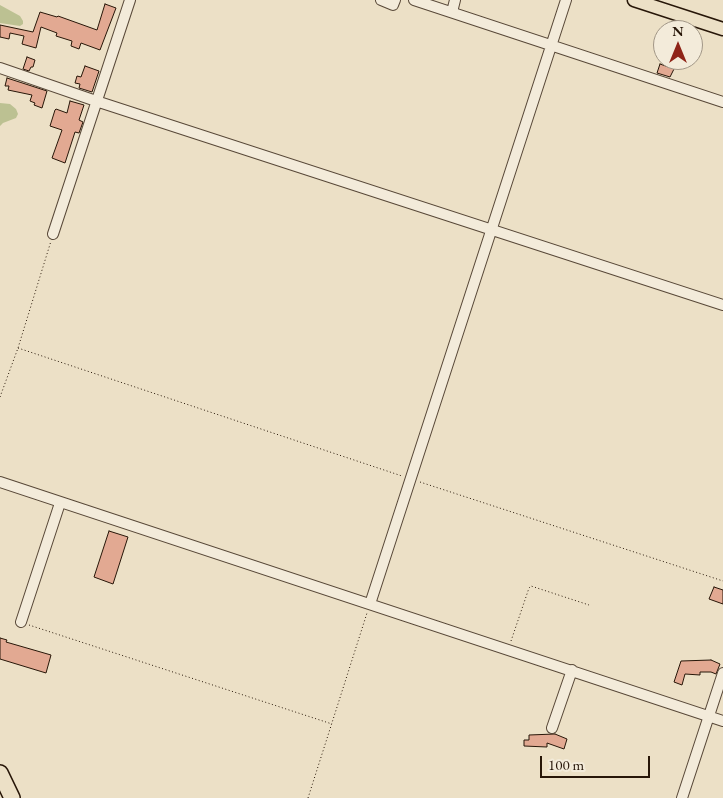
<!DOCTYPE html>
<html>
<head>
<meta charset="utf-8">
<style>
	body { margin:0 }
	#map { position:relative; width:723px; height:798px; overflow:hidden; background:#ece0c6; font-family:"EB Garamond",serif }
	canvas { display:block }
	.north { position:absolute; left:653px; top:20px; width:50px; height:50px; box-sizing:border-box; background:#f3ebda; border:1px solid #a19686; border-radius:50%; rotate:0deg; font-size:14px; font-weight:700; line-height:20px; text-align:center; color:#271608 }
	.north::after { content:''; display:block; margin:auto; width:18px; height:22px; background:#8f2418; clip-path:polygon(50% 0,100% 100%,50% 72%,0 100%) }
	.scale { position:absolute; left:540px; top:756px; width:110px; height:22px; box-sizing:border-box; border:2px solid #271608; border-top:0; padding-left:6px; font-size:15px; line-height:18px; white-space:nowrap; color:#271608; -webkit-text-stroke:4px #f3ebda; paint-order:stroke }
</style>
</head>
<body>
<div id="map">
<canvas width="723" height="798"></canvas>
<div class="north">N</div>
<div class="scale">100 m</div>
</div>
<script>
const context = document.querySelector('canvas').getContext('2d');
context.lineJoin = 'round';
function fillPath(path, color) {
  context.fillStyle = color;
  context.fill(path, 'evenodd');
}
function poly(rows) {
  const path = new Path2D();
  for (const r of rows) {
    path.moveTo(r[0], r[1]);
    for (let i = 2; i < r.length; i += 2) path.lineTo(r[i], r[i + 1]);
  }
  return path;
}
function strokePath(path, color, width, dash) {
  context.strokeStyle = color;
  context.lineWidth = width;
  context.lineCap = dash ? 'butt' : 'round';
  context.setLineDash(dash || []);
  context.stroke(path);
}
fillPath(poly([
	[0,5,20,16,23,21,23,24,20,26,0,23],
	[0,103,10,104,16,109,18,114,16,118,3,123,0,126]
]), '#bcc192');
const building = poly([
	[105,4,116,8,100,50,81,43,79,49,71,46,72,41,56,36,57,33,41,27,36,48,22,44,24,36,10,33,9,39,0,37,0,25,33,32,40,12,57,17,58,16,97,30,105,4],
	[27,57,35,60,33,67,31,67,29,71,23,69,27,57],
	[660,64,674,69,670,77,657,73,660,64],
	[85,66,99,71,92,92,79,88,80,84,75,83,77,76,81,77,85,66],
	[7,78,47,91,42,108,34,105,35,103,30,101,32,95,8,90,9,86,5,86,7,78],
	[70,101,84,105,79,120,83,122,79,133,75,132,65,163,52,158,62,130,50,126,55,110,56,109,67,113,70,101],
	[109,531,128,537,113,584,94,577,109,531],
	[714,587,723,590,723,604,709,599,714,587],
	[0,638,7,640,6,642,51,655,46,673,0,659,0,638],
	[711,660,720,664,716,674,711,672,700,672,700,675,685,674,682,685,674,682,681,661,711,660],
	[555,734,567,739,564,749,547,743,547,747,524,746,524,740,529,740,529,735,555,734]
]);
fillPath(building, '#e2a992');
strokePath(building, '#271608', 1);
const minor = poly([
	[381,0,393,5,395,0],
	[414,0,723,102],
	[452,12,455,0],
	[0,68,96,101,723,305],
	[53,234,130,0],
	[0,482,723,721],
	[370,604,566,0],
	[21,622,60,503],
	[552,728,572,670],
	[682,798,723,673]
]);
const major = poly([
	[634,0,723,29]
]);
const highway = poly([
	[0,773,12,798]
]);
strokePath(minor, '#584838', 12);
strokePath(major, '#271608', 15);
strokePath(highway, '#271608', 18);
strokePath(poly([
	[18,348,402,476],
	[0,397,18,348,51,241],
	[420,482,723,581],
	[29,625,332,724],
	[511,641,529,588,531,586,589,605],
	[308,798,367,613]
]), '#271608', 1, [1, 2.5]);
strokePath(minor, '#f3ebda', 10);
strokePath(major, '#ece0c6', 12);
strokePath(highway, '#ece0c6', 15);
</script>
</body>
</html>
